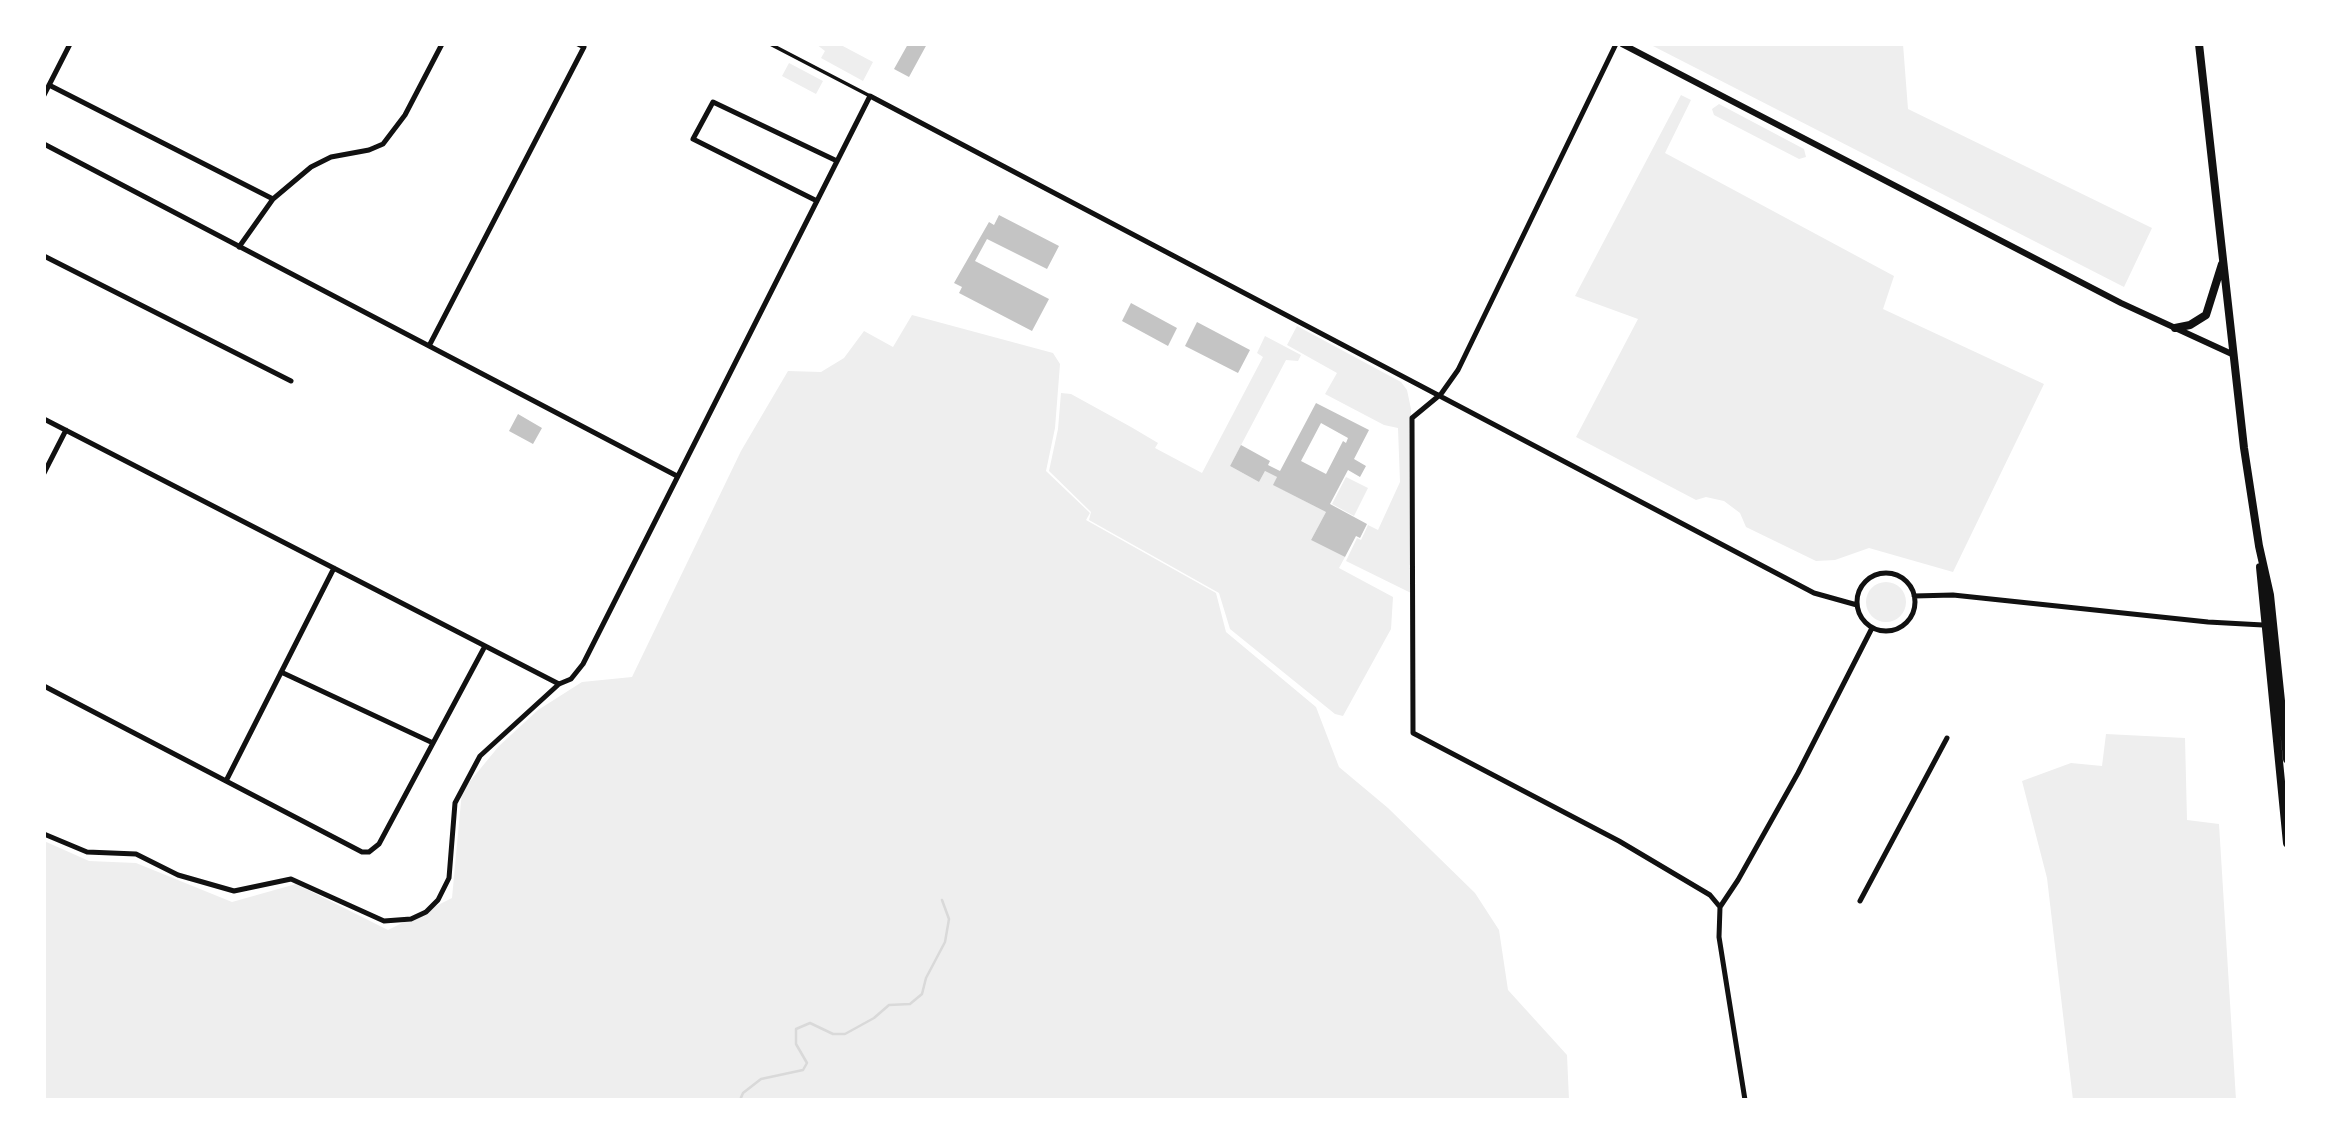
<!DOCTYPE html>
<html>
<head>
<meta charset="utf-8">
<style>
	body { margin:0 }
	#map { position:relative; width:2331px; height:1144px; overflow:hidden; background:#fff; font-family:"Noto Sans",sans-serif }
	canvas { display:block }
	.frame { position:absolute; inset:0; border:46px solid #fff; pointer-events:none }
</style>
</head>
<body>
<div id="map">
<canvas width="2331" height="1144"></canvas>
<div class="frame"></div>
</div>
<script>
const context = document.querySelector('canvas').getContext('2d');
context.lineJoin = 'round';
function fillPath(path, color) {
  context.fillStyle = color;
  context.fill(path, 'evenodd');
}
function poly(rows) {
  const path = new Path2D();
  for (const r of rows) {
    if (r.length === 3) {
      path.moveTo(r[0] + r[2], r[1]);
      path.arc(r[0], r[1], r[2], 0, 2 * Math.PI);
      continue;
    }
    path.moveTo(r[0], r[1]);
    for (let i = 2; i < r.length; i += 2) path.lineTo(r[i], r[i + 1]);
  }
  return path;
}
function strokePath(path, color, width, dash) {
  context.strokeStyle = color;
  context.lineWidth = width;
  context.lineCap = dash ? 'butt' : 'round';
  context.setLineDash(dash || []);
  context.stroke(path);
}
fillPath(poly([
	[816,44,839,44,873,62,863,81,821,58,825,51],
	[1649,44,1903,44,1908,109,2152,228,2124,287],
	[789,63,823,81,816,94,782,76],
	[1681,95,1691,100,1665,153,1894,276,1883,309,2044,384,1953,572,1869,548,1835,560,1816,561,1746,527,1740,513,1724,501,1706,497,1696,500,1576,437,1638,319,1575,296],
	[1719,104,1804,149,1806,157,1799,159,1714,115,1712,109],
	[912,315,1053,353,1060,364,1055,428,1046,471,1090,513,1086,520,1216,593,1226,632,1316,707,1339,767,1388,808,1475,893,1499,930,1508,990,1567,1055,1569,1100,44,1100,44,841,89,861,136,863,232,902,296,884,388,930,452,898,462,791,499,746,538,710,582,682,632,677,741,451,788,371,821,372,844,358,864,331,893,347],
	[1297,326,1401,382,1407,390,1411,409,1411,593,1346,561,1357,538,1361,540,1368,525,1378,530,1400,482,1398,428,1384,425,1325,394,1337,373,1287,345],
	[1265,336,1301,355,1298,361,1286,360,1230,466,1259,482,1265,471,1277,477,1274,485,1326,512,1311,540,1345,557,1339,568,1393,597,1391,629,1343,716,1335,714,1230,629,1219,593,1089,520,1091,512,1049,471,1058,429,1061,393,1071,394,1131,427,1158,443,1155,448,1202,473,1263,357,1257,353],
	[1346,477,1368,488,1354,516,1332,504],
	[1886,602,20],
	[2106,734,2185,738,2187,820,2219,824,2236,1100,2073,1100,2047,878,2022,781,2071,763,2102,766]
]), '#eee');
strokePath(poly([
	[740,1100,743,1093,761,1079,803,1070,807,1063,796,1044,796,1029,810,1023,833,1034,845,1034,874,1018,889,1005,910,1004,922,994,926,978,945,942,949,919,942,900]
]), '#d9d9d9', 2.5);
fillPath(poly([
	[908,44,927,44,909,77,894,69],
	[999,215,1059,246,1047,269,987,239,975,261,1049,299,1032,331,959,293,962,287,954,283,989,222,994,225],
	[1131,303,1177,328,1168,346,1122,321],
	[1197,322,1250,350,1238,373,1185,346],
	[1316,403,1369,430,1354,459,1366,466,1360,477,1348,470,1330,504,1367,524,1360,538,1356,536,1345,557,1311,540,1326,512,1273,485,1277,477,1265,471,1259,482,1230,466,1241,445,1270,461,1268,465,1280,471],
	[1321,423,1348,438,1346,443,1343,441,1326,474,1301,461],
	[518,414,542,428,533,444,509,431]
]), '#c4c4c4');
strokePath(poly([
	[770,44,870,96]
]), '#111', 3.5);
strokePath(poly([
	[1616,44,1458,370,1441,394,1412,418,1413,733,1619,841,1710,895,1720,907,1719,937,1745,1100],
	[49,85,273,199],
	[44,95,70,44],
	[44,144,677,476],
	[817,201,693,139,713,102,837,161],
	[239,247,273,199,311,167,331,157,369,150,383,144,405,115,442,44],
	[44,256,291,381],
	[429,346,584,47,578,44],
	[44,419,559,684],
	[44,473,66,430],
	[1886,602,29],
	[1914,596,1953,595,2208,622,2263,625],
	[281,672,433,743],
	[44,686,362,852,369,852,379,844,485,646],
	[226,781,334,568],
	[44,834,87,852,136,854,178,875,234,891,291,879,384,921,411,919,426,912,438,900,449,878,455,803,480,756,559,684,571,679,583,664,870,96,1814,593,1857,605],
	[1860,901,1947,738],
	[1720,907,1738,880,1798,773,1872,628]
]), '#111', 5);
strokePath(poly([
	[1622,44,2121,303,2234,355]
]), '#111', 6);
strokePath(poly([
	[2199,44,2244,448,2259,546,2270,595,2287,759],
	[2175,328,2190,325,2206,315,2222,264],
	[2260,567,2287,843]
]), '#111', 8);
</script>
</body>
</html>
